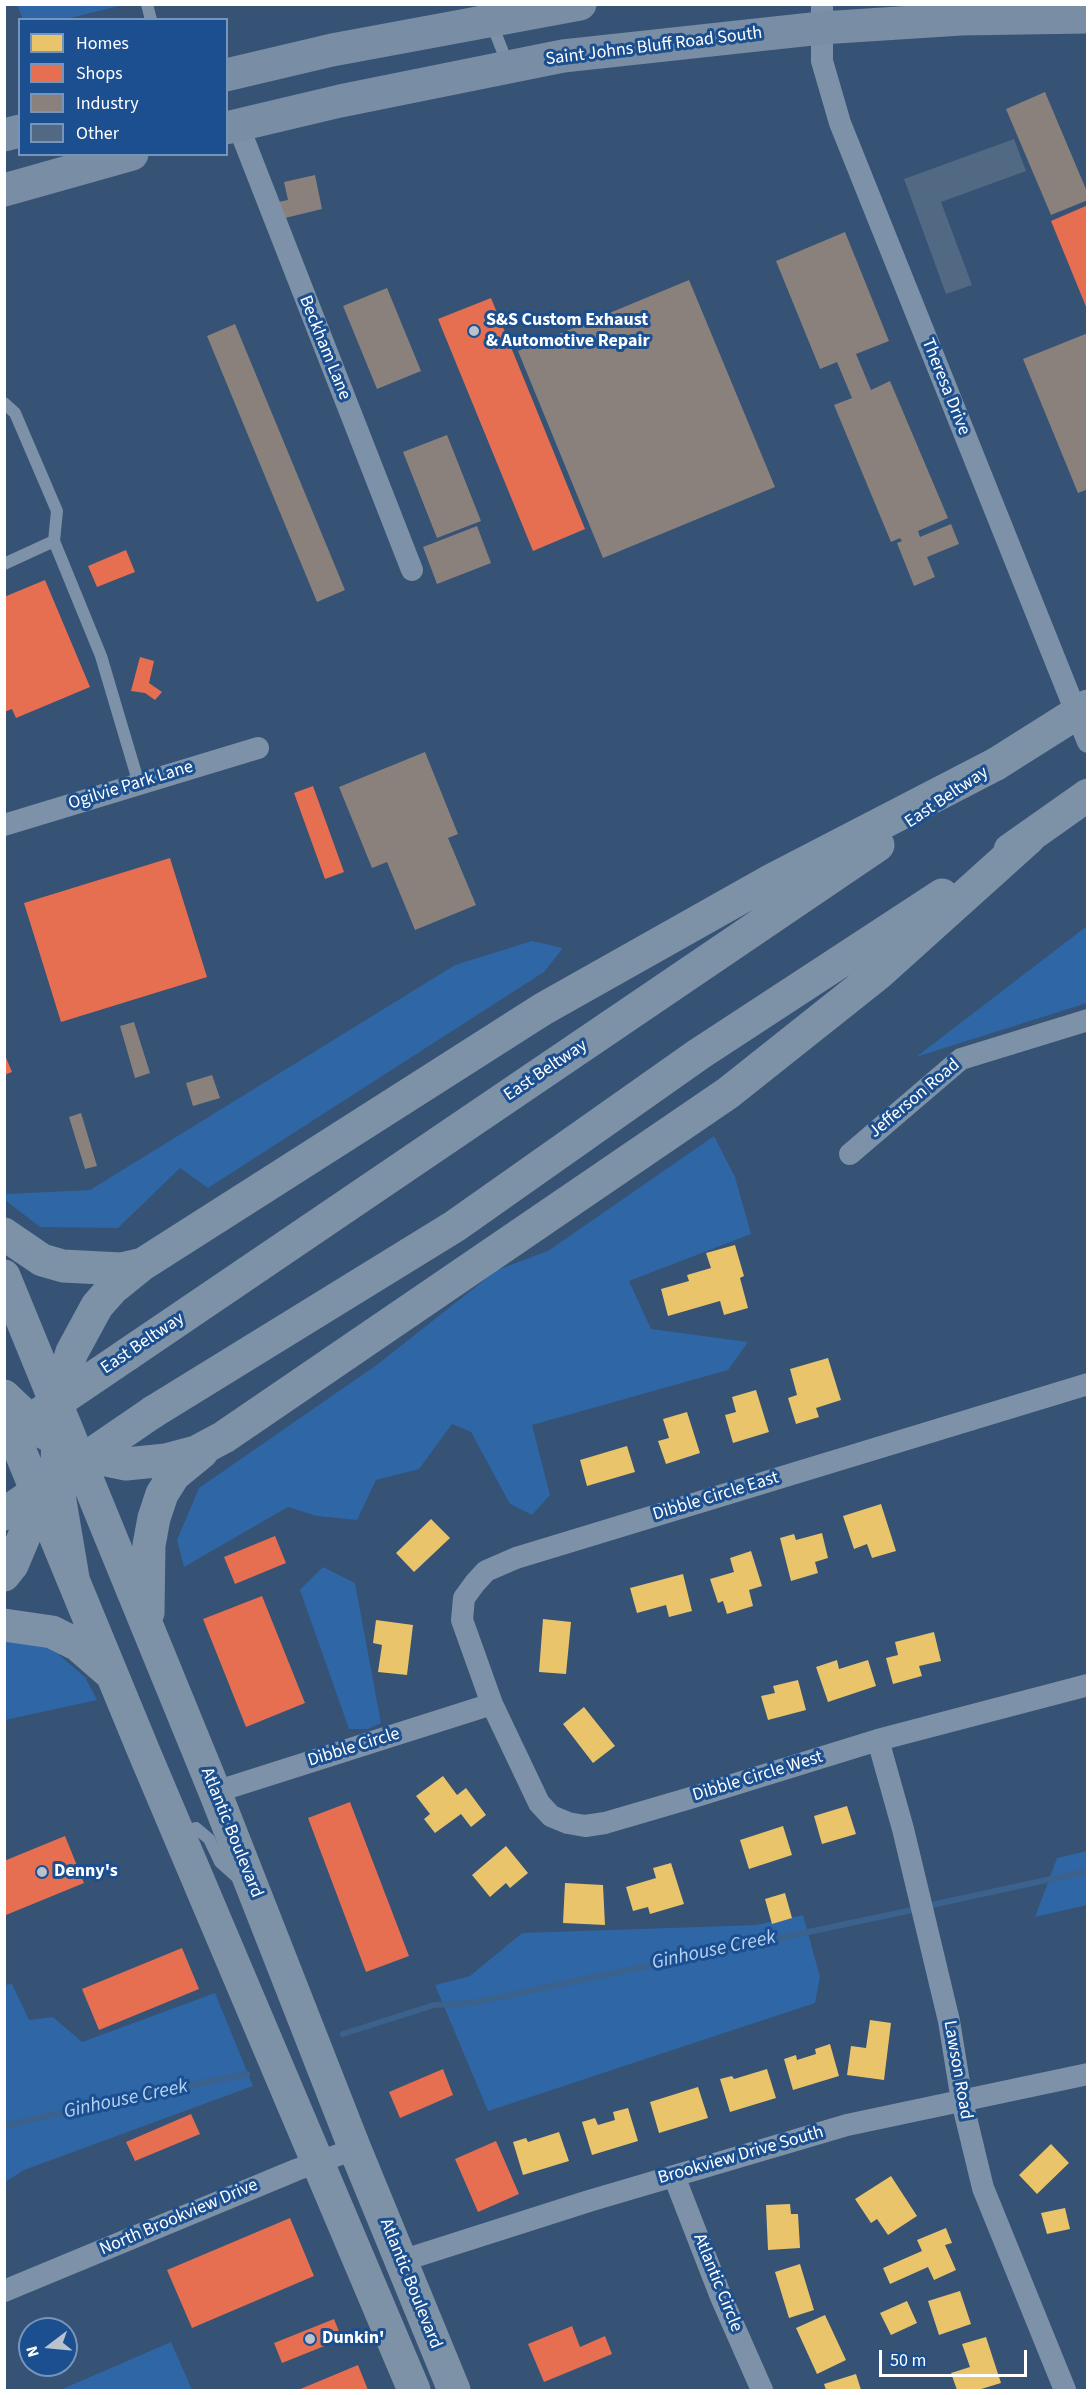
<!DOCTYPE html>
<html>
<head>
<meta charset="utf-8">
<style>
	body { margin:0 }
	#map { position:relative; width:1092px; height:2395px; overflow:hidden; background:#365274; font-family:"Source Sans 3",sans-serif }
	canvas { display:block }
	.frame { position:absolute; inset:0; border:6px solid #fff; pointer-events:none }
	.legend { position:absolute; left:18px; top:18px; width:210px; height:138px; box-sizing:border-box; background:#1b4f8f; border:2px solid #7695bc; margin:0; padding:8px 10px; list-style:none; font-size:18px; color:#fff }
	.legend li { display:flex; align-items:center; gap:12px; height:30px }
	.legend b { width:30px; border:2px solid #7695bc }
	.north { position:absolute; left:18px; top:2317px; width:60px; height:60px; box-sizing:border-box; background:#1b4f8f; border:2px solid #7695bc; border-radius:50%; rotate:254deg; font-size:16px; font-weight:700; line-height:24px; text-align:center; color:#fff }
	.north::after { content:''; display:block; margin:auto; width:21px; height:27px; background:#b9c2ce; clip-path:polygon(50% 0,100% 100%,50% 72%,0 100%) }
	.scale { position:absolute; left:879px; top:2350px; width:148px; height:27px; box-sizing:border-box; border:3px solid #fff; border-top:0; padding-left:8px; font-size:18px; line-height:21px; white-space:nowrap; color:#fff; -webkit-text-stroke:4px #1b4f8f; paint-order:stroke }
</style>
</head>
<body>
<div id="map">
<canvas width="1092" height="2395"></canvas>
<div class="frame"></div>
<ul class="legend">
<li><b style="height:16px;background:#e9c46a"></b>Homes</li>
<li><b style="height:16px;background:#e76f51"></b>Shops</li>
<li><b style="height:16px;background:#8a817c"></b>Industry</li>
<li><b style="height:16px;background:#526984"></b>Other</li>
</ul>
<div class="north">N</div>
<div class="scale">50 m</div>
</div>
<script>
const context = document.querySelector('canvas').getContext('2d');
context.lineJoin = 'round';
function fillPath(path, color) {
  context.fillStyle = color;
  context.fill(path, 'evenodd');
}
function poly(rows) {
  const path = new Path2D();
  for (const r of rows) {
    path.moveTo(r[0], r[1]);
    for (let i = 2; i < r.length; i += 2) path.lineTo(r[i], r[i + 1]);
  }
  return path;
}
function strokePath(path, color, width, dash) {
  context.strokeStyle = color;
  context.lineWidth = width;
  context.lineCap = dash ? 'butt' : 'round';
  context.setLineDash(dash || []);
  context.stroke(path);
}
function drawText(font, color, halo, rows, align = 'center') {
  context.font = font + ' "Source Sans 3",sans-serif';
  context.lineWidth = 6;
  context.setLineDash([]);
  context.textBaseline = 'middle';
  context.strokeStyle = halo;
  context.fillStyle = color;
  for (const [text, x, y, turn = 0] of rows) {
    context.save();
    context.translate(x, y);
    context.rotate((+turn || 0) * Math.PI / 180);
    context.textAlign = isNaN(turn) ? turn : align;
    if (halo) context.strokeText(text, 0, 0);
    context.fillText(text, 0, 0);
    context.restore();
  }
}
fillPath(poly([
	[17,5,123,5,62,20,23,19],
	[1087,926,1087,1003,916,1057],
	[532,941,563,948,544,972,208,1188,180,1168,118,1228,40,1227,5,1200,5,1194,90,1190,455,965],
	[714,1136,735,1177,751,1234,629,1281,651,1329,748,1342,728,1370,532,1425,550,1495,532,1515,510,1504,471,1432,452,1424,419,1469,376,1480,357,1520,317,1516,288,1507,184,1567,177,1540,199,1488,378,1364,497,1270,548,1251],
	[323,1567,355,1583,381,1723,368,1729,349,1729,300,1590],
	[4,1634,64,1649,59,1655,85,1677,97,1700,5,1720],
	[1087,1851,1087,1905,1035,1917,1057,1858],
	[803,1915,820,1977,815,2003,488,2111,435,1985,470,1976,522,1933,756,1925],
	[12,1984,29,2020,53,2017,82,2042,215,1993,253,2086,24,2170,5,2182,4,1985],
	[171,2342,192,2390,60,2390]
]), '#2f66a5');
fillPath(poly([
	[735,1245,744,1276,740,1278,748,1308,724,1315,720,1301,668,1316,661,1289,689,1281,687,1275,711,1268,706,1253],
	[828,1358,841,1400,816,1408,819,1417,796,1424,788,1398,797,1395,790,1369],
	[756,1390,769,1432,733,1443,725,1415,736,1412,732,1397],
	[687,1412,700,1453,666,1464,658,1441,669,1438,663,1419],
	[627,1446,635,1472,587,1486,580,1460],
	[881,1504,896,1551,872,1558,867,1544,854,1549,843,1516],
	[431,1519,450,1538,414,1572,396,1553],
	[822,1533,828,1558,815,1562,818,1573,791,1581,780,1538,794,1534,796,1540],
	[751,1551,762,1586,749,1590,753,1606,727,1614,723,1601,718,1603,710,1579,734,1572,730,1558],
	[683,1574,692,1611,669,1617,666,1605,637,1613,630,1588],
	[543,1619,571,1622,566,1674,539,1672],
	[376,1620,413,1625,407,1675,378,1672,382,1645,373,1643],
	[934,1632,941,1661,919,1666,922,1676,893,1684,886,1658,898,1655,895,1642],
	[837,1660,839,1669,868,1660,876,1686,828,1702,816,1667],
	[798,1680,806,1710,768,1720,761,1696,775,1693,773,1686],
	[584,1707,615,1746,593,1763,563,1724],
	[443,1776,457,1795,466,1788,486,1815,471,1827,461,1814,435,1833,424,1819,430,1814,416,1796],
	[847,1806,856,1834,822,1844,814,1816],
	[783,1826,792,1855,749,1869,740,1840],
	[506,1846,528,1873,510,1888,506,1883,490,1897,472,1875],
	[671,1863,684,1904,650,1914,648,1907,633,1911,626,1887,656,1878,653,1868],
	[565,1883,603,1885,605,1925,563,1923],
	[785,1893,792,1918,772,1924,765,1899],
	[870,2020,891,2023,884,2080,847,2075,851,2046,866,2048],
	[830,2044,839,2076,793,2090,784,2059,796,2055,797,2060,816,2054,815,2049],
	[767,2069,776,2098,730,2112,720,2079,732,2076,734,2079],
	[698,2087,708,2118,659,2133,650,2102],
	[628,2108,638,2141,592,2155,582,2122,595,2118,598,2125,615,2120,613,2112],
	[559,2132,569,2161,523,2175,513,2142,526,2138,528,2142],
	[1051,2144,1069,2163,1037,2194,1019,2175],
	[891,2176,917,2216,888,2235,877,2219,871,2223,855,2199],
	[790,2204,791,2214,798,2214,800,2248,768,2250,766,2205],
	[1065,2208,1070,2229,1047,2234,1041,2213],
	[946,2228,952,2243,945,2245,956,2270,934,2280,928,2267,890,2284,883,2268,922,2251,917,2240],
	[800,2264,814,2310,789,2318,775,2272],
	[960,2291,971,2324,939,2335,928,2301],
	[907,2301,917,2323,891,2335,880,2313],
	[825,2315,846,2360,817,2374,796,2328],
	[986,2337,1001,2383,978,2390,957,2390,951,2373,970,2367,962,2344],
	[856,2374,861,2390,826,2390,824,2384]
]), '#e9c46a');
fillPath(poly([
	[1088,205,1088,309,1087,309,1051,221],
	[491,298,585,529,533,551,438,319],
	[126,550,135,572,97,587,88,566],
	[45,580,90,687,16,718,12,709,4,712,4,597],
	[140,657,154,661,149,683,162,692,155,700,145,693,131,691],
	[313,786,344,872,325,879,294,793],
	[170,858,207,977,61,1022,24,903],
	[4,1053,12,1072,4,1075],
	[275,1536,286,1563,235,1584,224,1557],
	[262,1596,305,1703,246,1727,203,1619],
	[350,1802,409,1956,366,1972,308,1818],
	[65,1836,84,1883,6,1915,4,1861],
	[182,1948,199,1989,99,2030,82,1989],
	[443,2069,453,2095,400,2118,389,2092],
	[191,2114,200,2134,135,2161,126,2142],
	[496,2141,519,2194,478,2212,455,2159],
	[290,2218,314,2276,192,2328,167,2270],
	[334,2319,342,2339,282,2363,274,2343],
	[572,2326,580,2347,605,2336,612,2354,544,2382,528,2344],
	[358,2365,368,2390,298,2390]
]), '#e76f51');
fillPath(poly([
	[1045,92,1088,194,1088,200,1051,215,1006,109],
	[315,175,322,209,281,219,278,202,288,200,284,182],
	[845,232,889,341,856,354,871,390,890,381,948,518,918,531,920,537,951,524,959,544,927,557,935,577,914,586,897,543,902,541,900,538,891,542,834,405,852,398,837,362,820,369,776,261],
	[689,280,775,487,603,558,518,351],
	[387,288,421,371,377,389,343,306],
	[235,324,345,590,317,602,207,336],
	[1088,333,1088,489,1078,493,1023,359],
	[447,435,481,521,437,538,403,452],
	[477,526,491,563,437,584,423,547],
	[425,752,458,834,448,838,476,905,415,930,387,862,372,868,339,787],
	[134,1022,150,1073,135,1078,120,1026],
	[212,1075,220,1098,193,1106,186,1083],
	[81,1113,97,1166,85,1169,69,1117]
]), '#8a817c');
strokePath(poly([
	[927,1906,1088,1871],
	[343,2034,434,2005,472,2003,917,1909],
	[4,2126,134,2096,247,2074]
]), '#3b618d', 6);
fillPath(poly([
	[1014,139,1026,171,941,202,972,285,946,294,904,179]
]), '#526984');
strokePath(poly([
	[147,4,151,20],
	[484,4,508,65],
	[4,403,15,413,57,511,54,541,101,656,139,784],
	[4,564,54,541],
	[181,1833,196,1828,209,1839,220,1862,239,1879]
]), '#7d92a8', 12);
strokePath(poly([
	[822,4,822,61,840,123,1088,742],
	[238,125,412,570],
	[4,825,258,748],
	[850,1154,961,1059,1088,1020],
	[1088,1384,516,1558,486,1571,475,1583,464,1598,462,1620,492,1704,539,1803,551,1816,568,1823,585,1826,605,1823,687,1799,878,1740,1088,1685],
	[878,1740,903,1829,949,2021,962,2101,983,2188,1065,2390],
	[215,1792,492,1704],
	[674,2176,721,2297,762,2390],
	[401,2261,589,2201,847,2125,1088,2074],
	[4,2291,296,2170,355,2149]
]), '#7d92a8', 22);
strokePath(poly([
	[226,75,332,50,580,4],
	[226,128,340,101,563,56,821,28,961,19,1088,17],
	[4,135,20,131],
	[4,190,132,154]
]), '#798da4', 33);
strokePath(poly([
	[1010,850,1088,795],
	[4,1234,42,1260,63,1266,121,1269,143,1264],
	[4,1276,215,1792,355,2149,454,2390],
	[128,1354,878,845],
	[4,1396,41,1431,87,1456,126,1464,166,1460,196,1452,224,1437,728,1093,879,973,1029,838],
	[4,1412,144,1752,414,2390],
	[153,1412,455,1226,699,1054,942,895],
	[4,1575,12,1565,31,1520,37,1485],
	[73,1578,57,1483,58,1406,61,1386,72,1352,97,1306,112,1289,143,1264,543,1009,772,880,996,764],
	[148,1613,149,1545,154,1518,162,1494,174,1475,202,1452],
	[4,1625,52,1632,78,1645,109,1672]
]), '#7e92a7', 33);
strokePath(poly([
	[996,764,1088,706],
	[4,1438,128,1354],
	[4,1514,153,1412]
]), '#7e92a7', 33);
for (const [x, y, r, color] of [
	[474,331,6,"#b9c2ce"],
	[42,1872,6,"#b9c2ce"],
	[310,2339,6,"#b9c2ce"]
]) {
  const dot = new Path2D();
  dot.arc(x, y, r, 0, 2 * Math.PI);
  context.fillStyle = color;
  context.fill(dot);
  strokePath(dot, '#1b4f8f', 2);
}
drawText('18px', '#fff', '#1b4f8f', [
	["Saint Johns Bluff Road South",654,47,-7],
	["Beckham Lane",324,348,68],
	["Theresa Drive",945,387,68],
	["Ogilvie Park Lane",131,786,-17],
	["East Beltway",947,798,-34],
	["East Beltway",546,1071,-34],
	["Jefferson Road",915,1099,-40],
	["East Beltway",143,1344,-34],
	["Dibble Circle East",716,1497,-17],
	["Dibble Circle",354,1748,-17],
	["Dibble Circle West",758,1777,-17],
	["Atlantic Boulevard",231,1833,68],
	["Lawson Road",957,2070,80],
	["Brookview Drive South",741,2156,-16],
	["North Brookview Drive",179,2218,-23],
	["Atlantic Circle",717,2283,68],
	["Atlantic Boulevard",410,2284,68]
]);
drawText('bold 18px', '#fff', '#1b4f8f', [
	["S&S Custom Exhaust",486,321],
	["& Automotive Repair",486,342],
	["Denny's",54,1872],
	["Dunkin'",322,2339]
], 'left');
drawText('italic 20px', '#b5d3f5', '#1b4f8f', [
	["Ginhouse Creek",714,1951,-12],
	["Ginhouse Creek",126,2100,-12]
]);
</script>
</body>
</html>
